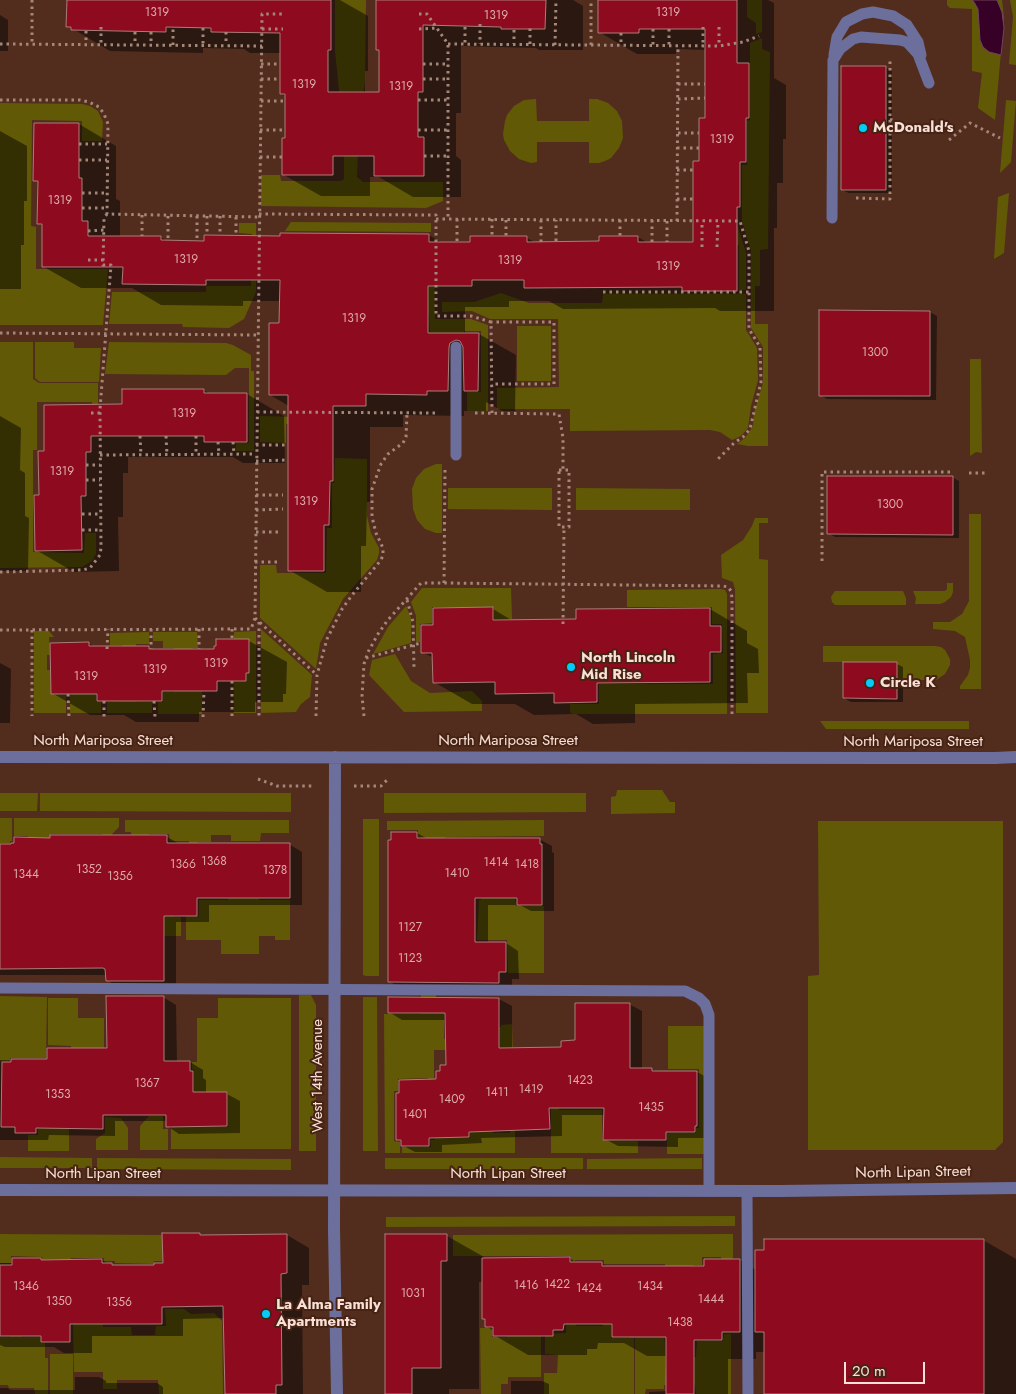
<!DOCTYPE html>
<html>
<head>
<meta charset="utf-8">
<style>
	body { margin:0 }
	#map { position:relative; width:1016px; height:1394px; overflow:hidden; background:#522d1e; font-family:Jost,sans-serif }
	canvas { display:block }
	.scale { position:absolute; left:844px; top:1362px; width:81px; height:22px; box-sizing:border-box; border:2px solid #f9e1d7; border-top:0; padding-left:6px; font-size:15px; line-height:18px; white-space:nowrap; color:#f9e1d7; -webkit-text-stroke:4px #472314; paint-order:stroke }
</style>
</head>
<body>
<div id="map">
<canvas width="1016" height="1394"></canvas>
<div class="scale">20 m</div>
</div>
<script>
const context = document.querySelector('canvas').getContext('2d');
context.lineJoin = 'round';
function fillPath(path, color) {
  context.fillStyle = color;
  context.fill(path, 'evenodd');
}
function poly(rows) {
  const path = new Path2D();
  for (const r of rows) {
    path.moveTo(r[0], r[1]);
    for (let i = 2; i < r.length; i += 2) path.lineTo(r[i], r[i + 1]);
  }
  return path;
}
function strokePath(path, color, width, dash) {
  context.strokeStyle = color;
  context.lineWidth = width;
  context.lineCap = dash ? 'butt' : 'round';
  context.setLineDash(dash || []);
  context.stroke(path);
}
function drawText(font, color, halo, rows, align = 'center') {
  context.font = font + ' Jost,sans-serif';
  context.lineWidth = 4;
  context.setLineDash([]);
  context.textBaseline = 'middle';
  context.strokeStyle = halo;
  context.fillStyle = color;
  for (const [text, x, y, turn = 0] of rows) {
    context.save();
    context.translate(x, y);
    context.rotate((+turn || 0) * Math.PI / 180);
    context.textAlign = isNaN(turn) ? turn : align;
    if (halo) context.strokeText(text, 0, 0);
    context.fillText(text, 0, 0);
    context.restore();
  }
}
fillPath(poly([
	[335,0,366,0,365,81,364,89,360,96,357,177,363,182,443,182,443,201,426,208,261,206,261,175,280,175,281,181,341,181,344,179,344,140,335,51],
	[747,0,762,0,762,32,756,34,756,23,747,17],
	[947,0,1002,0,1004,18,995,120,978,108,982,73,972,71,972,9,950,8,947,5],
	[1010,0,1016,0,1016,65,1009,64,1013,17],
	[762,38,762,49,770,52,768,249,760,250,760,286,755,286,755,324,768,324,768,446,748,446,737,444,745,438,753,426,754,413,763,383,763,347,751,328,751,251,742,221,742,165,747,165,747,121,750,120,750,43],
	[536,99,537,121,589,121,589,99,597,99,608,103,617,111,622,121,623,138,619,148,611,158,605,161,599,163,589,163,589,142,537,142,537,162,531,163,519,159,510,151,504,140,503,134,505,121,507,115,514,106,524,100],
	[1006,100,1016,101,1011,162,1000,173],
	[0,103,82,104,90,106,98,111,103,122,102,141,82,141,82,121,32,120,31,226,36,227,36,269,108,269,103,325,0,325],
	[1009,193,1004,253,994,259,998,197],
	[291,222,431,223,431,232,285,231],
	[239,223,256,223,256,292,244,319,229,328,183,327,182,324,109,324,112,292,206,292,206,286,251,286,252,234,239,233],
	[737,225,746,252,746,290,739,290,739,245,721,244],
	[434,267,435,319,471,319,488,325,488,411,467,411,467,392,481,392,481,331,464,331,464,334,430,334,429,313,426,312,426,285],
	[501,293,529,303,602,303,603,294,746,294,746,330,757,348,758,380,751,406,748,428,741,436,732,440,720,432,710,430,570,431,570,409,497,409,497,388,559,387,558,319,490,319,472,311,442,312,442,302,474,302],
	[517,326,551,326,551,381,517,381],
	[0,342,33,342,33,379,39,383,98,383,98,411,92,411,92,402,37,402,37,450,33,450,33,552,84,553,85,533,96,533,96,554,92,561,82,567,0,568],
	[35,342,74,342,74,348,101,348,99,382,40,382,35,378],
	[109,342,226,343,233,345,251,355,251,371,254,371,254,451,236,451,236,443,249,443,249,368,235,368,226,375,105,374],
	[970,359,981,359,982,453,976,452,970,456],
	[260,416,297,417,297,423,286,424,286,443,260,442],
	[335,458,367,459,367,516,371,533,379,548,379,553,377,560,343,599,320,643,316,669,260,618,260,565,276,565,277,573,326,573,327,528,332,528,332,483,334,483],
	[436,464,442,464,442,533,436,533,425,529,417,520,413,509,412,489,416,478,424,469],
	[448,488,552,488,552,510,448,509],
	[576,488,690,489,690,510,576,510],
	[969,514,981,514,981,689,960,689,960,686,968,675,970,668,970,660,965,637,955,631,933,629,933,622,950,622,962,614,969,601],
	[755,518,768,518,768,523,759,523,759,559,768,560,768,713,736,713,735,589,733,582,722,578,721,555,743,540,752,526],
	[947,583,953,583,953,592,951,597,945,602,940,604,915,604,916,598,913,591,945,591,947,589],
	[422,588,511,588,512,619,494,619,494,607,432,607,432,623,420,624,420,642,416,642,416,616,411,602],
	[721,589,725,590,727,594,727,714,572,714,570,712,570,704,599,704,599,684,713,684,713,654,723,653,722,624,712,624,712,607,627,607,627,590],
	[835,591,903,591,906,598,906,605,835,605,832,602,831,597],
	[406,606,411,618,411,643,373,654,388,627],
	[261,629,312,675,310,697,301,704,296,712,261,713],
	[34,631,49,631,54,637,49,637,50,655,47,655,47,670,51,670,51,694,66,695,66,713,34,713],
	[256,631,256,713,234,713,234,681,246,680,246,673,249,673,249,640,234,639,234,632],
	[149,632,149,644,136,644,137,702,152,702,152,713,107,713,107,702,122,701,122,645,110,645,110,633],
	[153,632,197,632,198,648,193,648,193,654,182,655,183,691,202,691,202,714,158,714,158,702,163,702,163,692,174,692,174,648,163,648,163,641,153,641],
	[823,646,935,646,941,647,945,650,950,659,950,665,945,674,936,680,897,680,897,662,823,662],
	[395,654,411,681,430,693,472,691,482,701,482,711,404,712,369,675,372,660],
	[75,685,96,692,96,701,101,701,101,713,70,713,70,695,75,694],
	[820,721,969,721,969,729,826,729],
	[617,790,662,790,670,802,675,802,675,813,611,814,611,797,616,796],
	[0,793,38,793,37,811,0,811],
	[40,793,291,793,291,812,40,811],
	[384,793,586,793,586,812,384,813],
	[0,818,12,818,12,841,10,841,10,843,0,843],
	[14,818,119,818,119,827,107,839,103,839,102,834,50,834,49,842,28,838,28,836,14,836],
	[363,819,379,819,379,976,366,976,363,975],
	[125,820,289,820,289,833,261,833,260,841,231,841,231,835,211,835,211,842,198,842,198,844,189,844,189,841,170,841,169,834,149,834,149,840,131,840,131,832,125,832],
	[544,820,544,836,445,837,444,865,421,878,421,837,418,837,418,830,387,830,387,821],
	[818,821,1003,821,1003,1142,995,1150,808,1150,808,976,819,975],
	[229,883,259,898,259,900,290,900,290,940,275,940,275,936,259,936,259,954,221,954,221,940,186,940,186,916,199,916,199,900,228,900],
	[173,886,174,917,181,917,181,936,147,936],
	[515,897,516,906,544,906,544,973,508,973,507,940,477,940,479,900,481,900,481,898],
	[299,995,311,995,316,1005,316,1151,299,1151],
	[421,995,436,995,436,1000,444,1000,444,1039,450,1039,450,1050,434,1050,434,1091,428,1091,428,1078,398,1079,398,1091,394,1091,394,1141,400,1142,400,1153,385,1153,384,1014,421,1014],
	[0,996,47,997,46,1058,10,1058,10,1062,0,1062],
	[363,997,377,997,378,1151,363,1151],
	[48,998,78,998,78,1018,104,1018,104,1065,71,1057,71,1046,48,1045],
	[218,998,291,998,291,1149,171,1149,171,1127,228,1127,228,1092,194,1092,194,1070,192,1069,192,1062,197,1062,197,1018,218,1018],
	[512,1024,513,1058,473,1037,478,1027,501,1027,501,1025],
	[668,1026,705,1026,704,1154,667,1154,667,1133,696,1133,696,1128,699,1128,699,1069,668,1069],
	[38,1060,69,1123,69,1151,28,1151,28,1135,38,1135],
	[470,1070,493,1124,493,1133,510,1133,510,1124,515,1124,515,1153,402,1153,402,1147,431,1147,430,1140,435,1140,435,1138,470,1138],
	[551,1101,559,1101,559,1110,602,1110,602,1140,638,1141,638,1153,551,1153],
	[149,1116,163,1116,163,1129,168,1129,168,1150,140,1150,140,1126],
	[105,1117,121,1118,128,1128,128,1150,96,1150,96,1139,105,1133],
	[0,1157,92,1158,92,1168,0,1168],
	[97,1158,291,1159,291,1170,97,1169],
	[385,1158,583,1158,583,1169,385,1169],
	[702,1158,702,1169,587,1169,587,1159],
	[735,1216,735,1226,386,1227,386,1217],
	[0,1234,163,1235,163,1261,154,1261,154,1264,115,1263,115,1261,104,1261,104,1258,71,1258,70,1263,42,1262,42,1257,11,1256,11,1263,0,1263],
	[733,1234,733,1266,722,1266,721,1257,702,1257,702,1265,693,1265,693,1281,665,1289,665,1264,604,1264,604,1260,575,1260,575,1265,571,1265,571,1256,453,1256,453,1235],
	[567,1306,575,1313,576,1326,603,1326,603,1310,611,1310,611,1338,629,1338,629,1322,634,1322,634,1394,544,1394,544,1373,557,1373,558,1355,545,1354,545,1334,566,1333],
	[165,1309,184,1309,191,1314,214,1313,222,1321,223,1394,159,1394,158,1380,117,1380,117,1389,103,1389,103,1372,74,1372,73,1324,103,1324,103,1327,131,1327,132,1335,155,1335,156,1326,166,1326],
	[10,1319,22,1326,22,1337,41,1337,41,1343,45,1343,45,1358,48,1358,48,1394,35,1394,34,1388,9,1388,8,1385,0,1385,0,1337,10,1337],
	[508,1321,541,1328,541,1377,508,1377,508,1384,501,1384,501,1394,481,1394,480,1328,492,1328,492,1337,507,1337],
	[635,1323,664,1323,666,1385,664,1385,664,1389,646,1389,645,1394,635,1394],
	[724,1334,731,1334,731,1394,696,1394,695,1385,668,1385,668,1357,696,1357,697,1341,723,1341],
	[50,1354,73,1354,73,1394,50,1394]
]), '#625906');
const water = poly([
	[972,0,997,0,1002,12,1004,28,1001,55,989,52,983,47,980,40,978,9,974,2,972,0]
]);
fillPath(water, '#360027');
strokePath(water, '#70445c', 1);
fillPath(poly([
	[68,0,340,0,368,16,368,71,365,71,365,94,380,94,380,51,377,49,377,0,573,0,583,6,583,50,539,50,536,48,461,46,461,113,456,113,456,156,461,160,461,197,413,197,379,177,370,177,370,196,321,196,284,175,286,139,286,97,282,94,282,53,250,53,244,49,203,48,203,53,110,51,68,26],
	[600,0,768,0,774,3,774,78,786,85,786,139,783,139,783,183,777,183,777,228,774,228,774,311,720,311,715,308,563,309,549,301,509,301,509,307,465,307,465,334,479,334,516,355,515,411,502,411,486,402,486,411,464,411,464,416,403,415,403,427,370,427,370,502,367,502,366,546,361,546,361,592,327,592,289,570,289,406,270,395,281,324,281,301,243,301,243,306,161,305,132,288,81,288,44,267,44,226,38,223,39,183,35,180,79,124,116,146,116,199,120,201,120,237,160,237,168,241,205,242,429,235,444,244,472,244,527,238,536,243,601,243,638,237,648,243,694,243,700,163,706,119,706,50,676,49,676,54,637,54,599,32],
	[0,15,8,20,8,51,0,51],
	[885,67,892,71,892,193,849,193,842,190],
	[0,131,27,146,27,201,24,201,24,245,21,245,21,289,0,289],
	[930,312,937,316,936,400,827,399,820,395],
	[203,390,211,394,247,394,284,416,285,463,243,463,233,457,128,457,128,473,123,473,123,517,118,517,119,571,74,572,36,550,45,452,123,405],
	[0,416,21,428,20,470,25,473,25,516,29,518,28,571,0,571],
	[952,477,959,481,959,538,835,537,828,533],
	[493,609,513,621,577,620,710,609,747,631,747,643,758,649,759,673,747,673,748,703,635,704,635,723,593,724,576,714,534,715,515,704,472,704,434,682,434,658,422,652,434,626],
	[249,641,287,662,286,694,283,694,283,702,255,702,255,712,199,712,199,722,136,722,124,715,90,715,52,693,88,643,95,647,149,647,155,651,215,650],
	[0,663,11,669,10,723,0,723],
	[897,664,903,667,903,702,851,702,844,698],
	[417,833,428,839,539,839,552,846,552,852,554,853,554,911,531,911,520,905,488,905,488,944,506,943,518,951,519,979,512,979,512,989,402,989,389,981],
	[51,836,167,837,180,844,289,844,302,852,302,905,209,905,209,922,176,922,176,988,119,988,107,980,107,975,0,975,0,846,51,839],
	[163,997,176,1005,177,1062,190,1062,203,1070,203,1078,206,1080,206,1094,227,1094,240,1101,240,1133,179,1134,167,1126,167,1121,115,1121,115,1136,49,1135,48,1140,0,1140,0,1060,46,1061,108,1049],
	[499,999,512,1006,512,1050,562,1049,576,1042,629,1004,642,1011,642,1069,651,1069,657,1072,697,1072,710,1079,708,1138,678,1138,678,1147,618,1146,605,1139,605,1115,562,1115,562,1136,481,1138,482,1143,442,1145,442,1152,415,1152,402,1145,402,1142,397,1139,401,1094,437,1081,441,1073,447,1066,447,1020,402,1020,389,1012],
	[200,1234,203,1236,287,1235,309,1248,309,1285,302,1285,303,1394,226,1394,225,1318,183,1319,183,1336,92,1336,92,1353,64,1353,54,1347,5,1347,0,1345,0,1263,13,1263,40,1259,44,1261,102,1260,115,1267,156,1267,164,1264],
	[447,1236,484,1257,484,1259,569,1258,578,1263,601,1263,608,1267,705,1267,740,1260,756,1270,983,1240,1016,1259,1016,1394,765,1394,765,1352,756,1352,756,1359,728,1359,728,1394,649,1394,649,1392,667,1391,667,1356,647,1356,624,1343,598,1343,597,1349,587,1349,587,1355,528,1355,494,1335,494,1331,486,1326,486,1320,483,1319,483,1282,479,1282,479,1389,449,1389,449,1394,386,1394],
	[75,1377,99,1377,106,1381,106,1383,157,1383,163,1387,163,1394,0,1394,0,1388,7,1388,11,1390,75,1390],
	[511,1381,542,1381,549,1384,549,1394,511,1394]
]), '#0007');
const building = poly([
	[67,0,331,0,331,50,328,50,328,92,379,92,379,50,376,50,376,0,546,0,545,29,501,29,501,27,423,25,423,92,418,92,418,137,424,137,424,176,374,176,374,156,333,156,333,175,282,175,282,138,285,138,285,94,280,94,280,33,211,32,211,28,166,27,166,32,71,30,71,27,66,27,67,0],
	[598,0,737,0,737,63,749,63,749,118,746,118,746,162,740,162,740,207,737,207,737,291,682,291,682,287,524,288,524,280,472,280,472,286,428,286,428,333,479,333,478,391,464,391,463,347,460,341,456,340,450,343,449,347,448,391,427,391,427,395,366,394,366,406,333,406,333,481,330,481,329,525,324,525,324,571,288,571,288,395,269,395,269,323,279,323,280,280,206,280,206,285,122,284,123,267,42,267,42,224,37,224,38,181,33,181,34,123,79,123,79,178,82,178,82,221,88,221,88,236,161,236,161,240,204,241,204,235,280,236,280,233,429,234,429,242,470,242,470,236,527,236,527,242,599,241,599,236,638,236,638,242,693,242,693,161,699,161,699,118,705,118,705,29,639,29,639,33,598,33,598,0],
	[841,66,886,66,886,190,841,190,841,66],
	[819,310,930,311,930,396,819,396,819,310],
	[122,389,204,389,204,393,247,393,247,442,204,442,204,436,91,436,91,452,86,452,86,496,81,496,82,550,35,551,34,495,39,495,38,451,44,451,44,405,122,404,122,389],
	[827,476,953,476,953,535,827,534,827,476],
	[493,607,493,620,576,619,576,609,710,608,710,626,721,626,721,652,710,652,710,682,597,683,597,702,554,703,554,693,495,694,495,682,433,683,432,653,421,653,421,625,433,625,433,608,493,607],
	[216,639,249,639,249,673,246,673,246,681,217,681,217,691,162,691,162,701,97,701,97,694,51,694,50,643,89,642,89,646,149,646,149,649,214,649,214,646,216,646,216,639],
	[843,662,897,662,897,699,843,698,843,662],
	[391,832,417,832,417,838,540,838,540,844,542,844,542,905,517,905,517,898,475,898,475,942,506,942,506,972,499,972,499,983,388,982,388,840,391,840,391,832],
	[50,835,167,835,167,843,290,843,290,898,197,898,197,916,164,916,164,981,106,981,105,969,103,968,0,969,0,844,11,844,11,843,14,843,14,837,50,838,50,835],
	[106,996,164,996,164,1061,190,1061,190,1071,193,1071,193,1092,227,1092,227,1126,166,1127,166,1115,103,1115,103,1129,36,1128,36,1133,15,1133,15,1127,1,1127,2,1062,11,1062,11,1059,47,1059,47,1048,107,1048,106,996],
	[388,997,499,998,499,1048,561,1047,561,1041,575,1040,575,1003,630,1003,630,1068,652,1068,652,1071,697,1071,697,1126,695,1126,695,1132,666,1132,666,1140,603,1140,604,1108,549,1108,550,1129,469,1132,469,1137,429,1138,429,1146,401,1146,401,1140,396,1140,396,1093,399,1093,399,1080,436,1079,436,1071,440,1071,440,1065,446,1065,445,1013,388,1013,388,997],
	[162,1233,200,1233,200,1235,287,1234,287,1273,281,1274,282,1385,276,1385,276,1394,225,1394,223,1306,162,1307,162,1324,70,1324,70,1342,41,1342,41,1336,0,1336,0,1265,12,1265,12,1258,41,1258,41,1260,102,1259,102,1263,112,1263,112,1265,154,1265,154,1263,163,1263,162,1233],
	[385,1234,447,1234,447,1261,441,1261,441,1368,412,1368,412,1394,385,1394,385,1234],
	[764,1239,984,1239,984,1394,764,1394,764,1332,755,1332,755,1250,764,1250,764,1239],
	[570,1257,570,1262,602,1262,602,1266,704,1266,704,1259,740,1259,740,1332,722,1332,722,1340,694,1340,694,1394,666,1394,666,1337,612,1337,612,1324,564,1324,563,1330,553,1330,553,1336,493,1336,493,1327,485,1327,485,1319,482,1319,482,1258,570,1257]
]);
fillPath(building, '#8e0a1e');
strokePath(building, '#ac7c79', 1);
strokePath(poly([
	[32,0,32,44],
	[419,14,427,14,448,44,448,219],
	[480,24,480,44],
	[101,27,101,44],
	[465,27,465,44],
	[703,27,703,46],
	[719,27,719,46],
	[203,28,203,45],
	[262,29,283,29],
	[419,29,437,28],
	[653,29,653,46],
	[669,29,669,46],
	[514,30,514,44],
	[86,31,86,44],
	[135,32,135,45],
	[151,32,151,45],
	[226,32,226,45],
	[621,33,621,45],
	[0,44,262,46],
	[448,44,719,46,743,42,759,36],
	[530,44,530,25],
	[173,45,173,27],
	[555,45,556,0],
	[591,45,591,0],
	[261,64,280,64],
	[423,64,449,64],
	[261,79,280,79],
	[423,79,448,79],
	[678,84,705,84],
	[678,99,705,98],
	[0,100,80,100,89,102,99,107,104,114,108,124,107,214,259,217],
	[418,100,448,100],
	[261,101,285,101],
	[890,119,915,132],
	[260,130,285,130],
	[418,130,448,130],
	[678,133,699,133],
	[949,140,970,123,1000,138],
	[79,144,107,144],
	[677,148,699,148],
	[424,156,448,156],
	[260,157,283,157],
	[79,160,107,160],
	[677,170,693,170],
	[82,193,107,193],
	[856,198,890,199,890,58],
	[677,199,693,199],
	[82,208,107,208],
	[259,214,436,215,436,316,471,316,491,322,492,413],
	[142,215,142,236],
	[168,216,168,240],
	[197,216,197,241],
	[207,216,207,235],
	[220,216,220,235],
	[236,217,236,235],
	[436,219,740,221,749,251,749,329,760,347,761,382,750,429,743,437,734,443,716,461],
	[457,219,457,242],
	[492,219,492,236],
	[506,220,506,236],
	[541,220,541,242],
	[620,220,620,236],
	[652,220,652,242],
	[667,221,667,242],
	[677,221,678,46],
	[88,231,104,230],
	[556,241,556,220],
	[702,247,702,221],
	[717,247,718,221],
	[88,260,104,260],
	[603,292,749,292],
	[490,322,554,322,554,384,492,384],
	[0,333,258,335],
	[257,412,436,413],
	[91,413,100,413],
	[475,413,559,414,563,438,563,470],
	[140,436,141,455],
	[166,436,167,455],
	[196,436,196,455],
	[218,442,219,454],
	[233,442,234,454],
	[256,445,288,445],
	[100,455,256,454],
	[256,461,288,460],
	[86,465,100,465],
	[559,470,569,470,569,527,559,527,559,470],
	[969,473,986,473],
	[86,480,100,480],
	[256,495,283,495],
	[256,510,283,509],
	[82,514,100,514],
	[82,530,101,530],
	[256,532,279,532],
	[822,561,822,472,953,472],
	[255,562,279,562],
	[0,572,83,570,90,568,100,555,101,548,100,409,111,265,103,265,104,218,107,214],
	[444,583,445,469],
	[407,600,413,622,414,668],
	[255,618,317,675],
	[259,622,259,716],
	[563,624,564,527],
	[151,629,151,649],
	[199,629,199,649],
	[232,629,232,639],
	[0,630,251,629,255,618,262,14,283,14],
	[32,630,32,716],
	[107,649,108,629],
	[366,658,421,643],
	[232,681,232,717],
	[68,694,69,717],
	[104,701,104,717],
	[154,701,155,717],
	[316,716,317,675,327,639,342,609,353,594,381,560,383,555,383,548,376,533,372,517,372,489,381,464,388,454,403,443,406,437,407,413],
	[364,716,362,696,364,664,368,652,378,634,387,621,421,583,444,583,723,586,728,587,731,591,732,598,732,718],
	[203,717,204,691],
	[258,779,277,786,315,786],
	[354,786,381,786,389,778]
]), '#a5877a', 3, [2.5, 4]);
strokePath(poly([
	[834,55,837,37,846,22,862,14,873,12,893,16,907,25,918,42,921,55],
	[832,218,833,60,840,49,853,39,861,37,900,40,907,42,918,54,929,83],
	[456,347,456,455],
	[0,988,685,991,699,998,705,1004,709,1015,709,1191],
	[747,1191,748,1394]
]), '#6c6e9c', 11);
strokePath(poly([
	[0,1190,780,1191,1016,1188]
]), '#6c6e9c', 12);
strokePath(poly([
	[0,757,897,758,995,758,1016,757],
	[335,757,334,1230,337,1394]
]), '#6c6e9c', 12);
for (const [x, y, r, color] of [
	[863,128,5,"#05cbf9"],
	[571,667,5,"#05cbf9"],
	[870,683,5,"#05cbf9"],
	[266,1314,5,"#05cbf9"]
]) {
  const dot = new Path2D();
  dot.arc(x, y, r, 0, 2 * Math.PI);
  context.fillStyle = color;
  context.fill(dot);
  strokePath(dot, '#472314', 2);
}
drawText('12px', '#deaba9', null, [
	["1319",157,13],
	["1319",668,13],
	["1319",496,16],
	["1319",304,85],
	["1319",401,87],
	["1319",722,140],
	["1319",60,201],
	["1319",186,260],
	["1319",510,261],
	["1319",668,267],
	["1319",354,319],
	["1300",875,353],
	["1319",184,414],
	["1319",62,472],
	["1319",306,502],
	["1300",890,505],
	["1319",216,664],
	["1319",155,670],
	["1319",86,677],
	["1368",214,862],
	["1414",496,863],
	["1366",183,865],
	["1418",527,865],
	["1352",89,870],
	["1378",275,871],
	["1410",457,874],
	["1344",26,875],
	["1356",120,877],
	["1127",410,928],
	["1123",410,959],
	["1423",580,1081],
	["1367",147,1084],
	["1419",531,1090],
	["1411",497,1093],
	["1353",58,1095],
	["1409",452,1100],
	["1435",651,1108],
	["1401",415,1115],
	["1422",557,1285],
	["1416",526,1286],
	["1346",26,1287],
	["1434",650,1287],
	["1424",589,1289],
	["1031",413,1294],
	["1444",711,1300],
	["1350",59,1302],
	["1356",119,1303],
	["1438",680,1323]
]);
drawText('bold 15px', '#f9e1d7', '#472314', [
	["McDonald's",873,128],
	["North Lincoln",581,658],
	["Mid Rise",581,675],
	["Circle K",880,683],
	["La Alma Family",276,1305],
	["Apartments",276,1322]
], 'left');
drawText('15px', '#f9e1d7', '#472314', [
	["North Mariposa Street",103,741],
	["North Mariposa Street",508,741],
	["North Mariposa Street",913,742],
	["West 14th Avenue",318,1076,-90],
	["North Lipan Street",913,1173,-1],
	["North Lipan Street",103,1174],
	["North Lipan Street",508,1174]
]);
</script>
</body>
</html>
